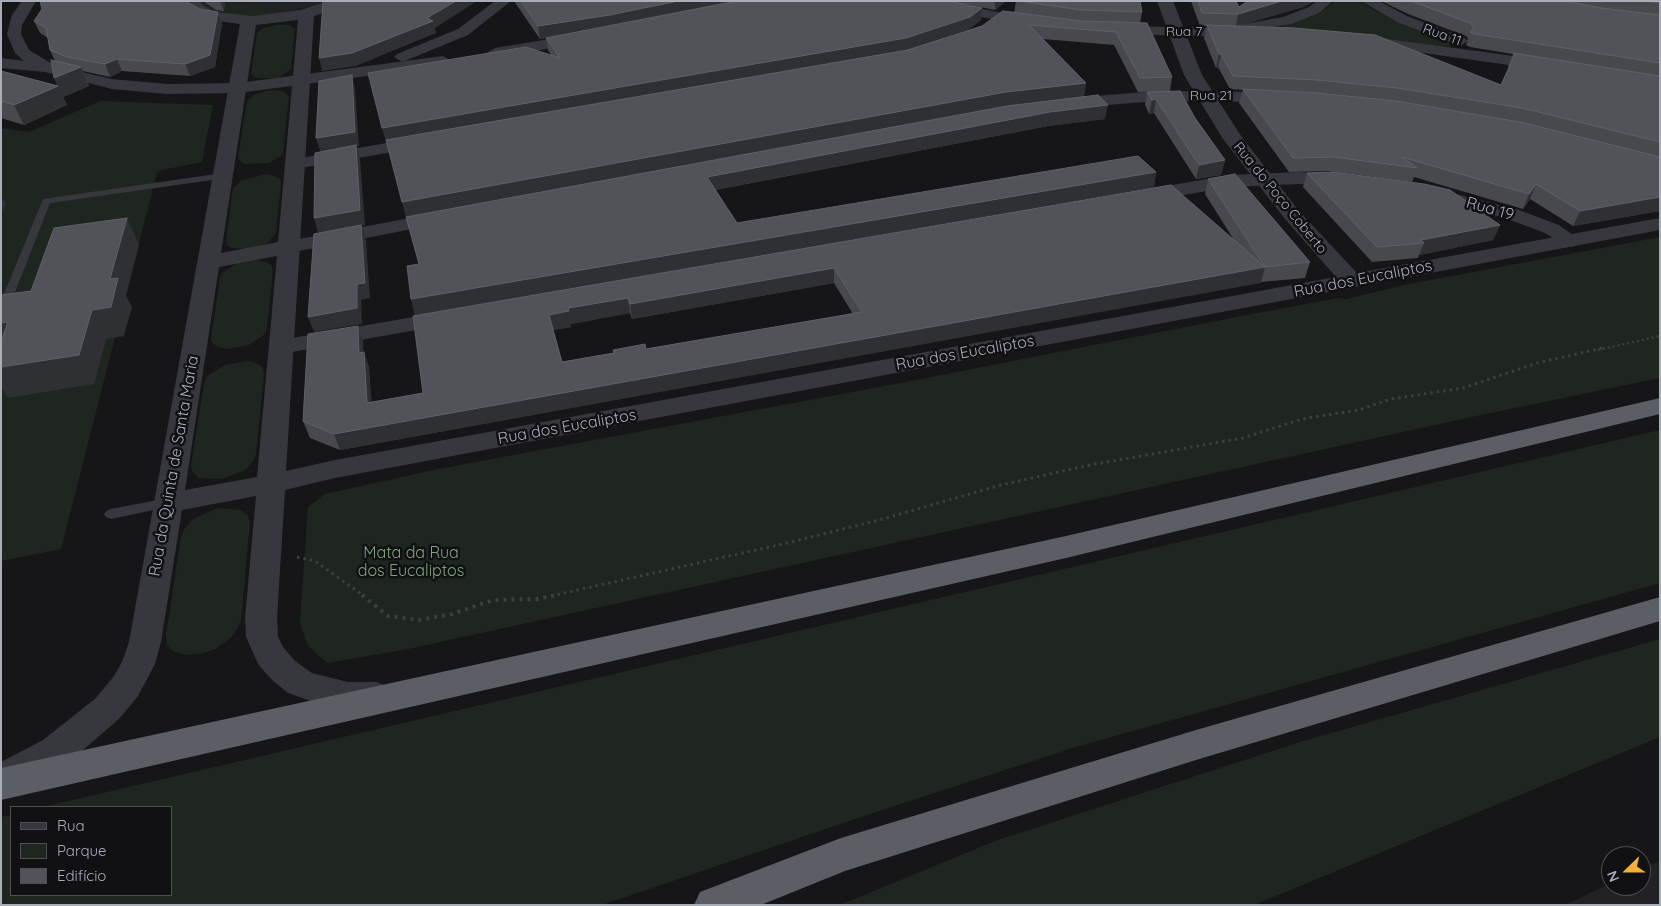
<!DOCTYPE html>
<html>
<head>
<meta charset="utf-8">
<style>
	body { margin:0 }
	#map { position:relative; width:1661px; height:906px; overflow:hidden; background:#161618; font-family:Quicksand,sans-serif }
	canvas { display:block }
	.frame { position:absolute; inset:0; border:2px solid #a8adb8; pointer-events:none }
	.legend { position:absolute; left:10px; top:806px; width:162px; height:90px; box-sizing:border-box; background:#111113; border:1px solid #4d4f55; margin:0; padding:6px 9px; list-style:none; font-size:15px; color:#a8adb8 }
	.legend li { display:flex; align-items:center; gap:10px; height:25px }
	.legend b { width:25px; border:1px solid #4d4f55 }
	.north { position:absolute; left:1601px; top:846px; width:50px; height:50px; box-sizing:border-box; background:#111113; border:1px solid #4d4f55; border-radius:50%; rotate:248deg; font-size:14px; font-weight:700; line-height:20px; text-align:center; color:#a8adb8 }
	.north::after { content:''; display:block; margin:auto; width:18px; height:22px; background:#f2b134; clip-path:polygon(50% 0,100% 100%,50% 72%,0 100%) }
</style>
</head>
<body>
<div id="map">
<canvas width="1661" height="906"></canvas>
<div class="frame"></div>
<ul class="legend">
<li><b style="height:6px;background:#37383d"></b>Rua</li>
<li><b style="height:14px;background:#1e261f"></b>Parque</li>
<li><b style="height:14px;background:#525359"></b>Edifício</li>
</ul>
<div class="north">N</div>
</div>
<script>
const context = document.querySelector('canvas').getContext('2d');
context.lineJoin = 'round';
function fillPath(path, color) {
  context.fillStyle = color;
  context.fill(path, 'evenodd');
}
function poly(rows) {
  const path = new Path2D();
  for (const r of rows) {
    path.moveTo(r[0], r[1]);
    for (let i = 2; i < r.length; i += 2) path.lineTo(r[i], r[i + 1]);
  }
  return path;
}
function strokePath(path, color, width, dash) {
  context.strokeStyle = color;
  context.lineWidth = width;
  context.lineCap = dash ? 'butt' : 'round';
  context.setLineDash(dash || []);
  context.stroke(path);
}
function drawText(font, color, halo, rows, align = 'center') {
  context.font = font + ' Quicksand,sans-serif';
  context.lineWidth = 5;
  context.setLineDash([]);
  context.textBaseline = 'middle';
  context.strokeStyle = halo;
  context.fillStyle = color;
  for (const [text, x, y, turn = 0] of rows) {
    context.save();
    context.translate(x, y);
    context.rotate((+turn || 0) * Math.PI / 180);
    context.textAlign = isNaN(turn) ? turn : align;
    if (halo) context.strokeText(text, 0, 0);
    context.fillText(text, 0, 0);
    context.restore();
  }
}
fillPath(poly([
	[198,1,340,1,254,18,207,11],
	[1660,861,1660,905,1565,905,1611,883,1611,886,1641,886,1641,869]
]), '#222225');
fillPath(poly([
	[204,1,238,1,235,6,270,9,269,15,248,16,223,13,214,10],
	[1336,1,1359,1,1393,20,1454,45,1449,47,1278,28,1319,13],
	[277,25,290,25,295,29,291,69,278,78,256,78,251,74,257,33,263,28],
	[269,90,283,91,289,96,283,152,281,156,269,163,244,164,238,158,247,101,254,95],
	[100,101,213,105,202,162,162,170,157,173,61,549,1,561,1,128,29,132],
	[267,174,279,178,281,182,276,233,268,243,260,246,249,249,232,248,227,245,226,240,233,188,242,180],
	[1660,237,1660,378,1481,415,408,649,327,663,308,646,300,623,308,507,325,494,438,469,890,385,1247,315,1338,298,1346,299,1409,284],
	[258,260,266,262,271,265,273,270,267,328,265,334,249,345,227,349,218,347,212,343,211,337,220,278,223,272,238,263],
	[247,361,256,363,262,367,264,373,256,454,253,462,245,470,222,479,199,478,193,473,191,466,204,383,207,376,225,365],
	[1660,430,1660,583,1076,747,873,813,602,905,1,905,1,817,11,815,11,895,171,895,171,807,43,807],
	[218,508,241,510,248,516,250,523,241,620,237,630,228,640,215,649,201,654,186,655,174,652,167,645,166,635,181,537,185,528,193,519],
	[1660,639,1660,737,1254,905,840,905,995,841,1300,742]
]), '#1e261f');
strokePath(poly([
	[1598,350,1660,336]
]), '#3d3f44', 2.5, [2, 3]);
strokePath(poly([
	[297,557,315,561,364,596],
	[551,596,787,543,879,520,1001,485,1090,465,1243,438,1302,419,1359,410,1391,399,1463,388,1537,363,1603,348]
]), '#3d3f44', 3, [2.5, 4]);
strokePath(poly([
	[362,595,388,616,419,620,452,614,493,600,537,599,557,595]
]), '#3d3f44', 4, [3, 5]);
fillPath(poly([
	[223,173,228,176,226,178,50,203,6,315,1,318,1,301,43,199,223,173],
	[168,498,175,503,173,506,111,519,106,517,104,514,106,511,111,509,168,498]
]), '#37383d');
fillPath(poly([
	[22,1,36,1,22,25,21,34,29,50,56,66,112,79,167,84,238,83,443,56,451,61,443,66,238,93,167,94,112,89,45,72,1,68,1,58,24,61,15,53,7,34,12,15,22,1],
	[495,1,511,1,468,35,407,60,402,62,394,57,397,54,458,29,495,1],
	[910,1,941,1,1029,18,1036,22,1029,26,917,5,910,1],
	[1317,1,1333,1,1319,13,1291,24,1245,32,1243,36,1238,37,1118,34,1111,30,1118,26,1222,28,1283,17,1309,7,1317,1],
	[1361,1,1379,1,1407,16,1465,38,1468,41,1460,46,1455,44,1397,22,1361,1],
	[581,34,589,39,586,42,495,58,487,53,495,48,581,34],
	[1365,36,1544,60,1552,65,1544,70,1360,44,1357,41,1365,36],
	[1157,91,1274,92,1280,94,1282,97,1280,100,1274,102,1157,101,1070,108,1064,107,1062,103,1064,99,1070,98,1157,91],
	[421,137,427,138,430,142,427,146,295,169,289,168,286,164,289,160,295,159,421,137],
	[1300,172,1338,174,1345,176,1347,180,1345,184,1338,186,1300,184,1231,187,1142,202,1135,200,1133,196,1135,192,1142,190,1231,175,1300,172],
	[1432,188,1519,210,1559,225,1581,241,1578,245,1571,247,1564,245,1545,233,1505,218,1425,198,1423,194,1425,190,1432,188],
	[442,212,449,214,452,218,449,222,288,253,281,251,278,247,281,243,288,241,442,212],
	[448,311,456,313,459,318,456,323,281,354,273,352,270,347,273,342,281,340,448,311]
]), '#37383d');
fillPath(poly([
	[184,1,200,1,202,5,215,12,253,16,300,10,329,1,354,1,351,4,314,16,286,471,335,460,1336,277,1285,219,1223,139,1184,75,1157,1,1173,1,1202,75,1241,136,1299,211,1357,273,1660,218,1660,230,335,478,285,490,277,618,278,637,283,647,295,661,312,673,348,682,376,682,388,686,393,696,388,706,376,710,348,710,322,705,288,693,271,679,258,664,246,637,245,618,256,496,182,510,161,642,155,664,138,696,120,718,69,762,8,792,1,789,1,762,43,740,96,698,114,676,122,662,129,642,240,24,205,19,190,11,184,1],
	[298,20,278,242,221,253,256,25,298,20],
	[277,256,257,477,185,490,219,267,277,256]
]), '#37383d');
fillPath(poly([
	[1660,398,1660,414,1066,558,1,800,1,768,1066,536,1660,398],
	[1660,597,1660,621,1196,760,845,871,761,905,694,905,700,892,841,838,1196,730,1660,597]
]), '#5b5e65');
fillPath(poly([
	[203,1,225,1,224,11,216,10],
	[514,1,949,1,982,8,981,20,969,29,906,50,982,26,1014,13,1016,1,1140,1,1142,12,1140,23,1172,77,1170,91,1138,92,1114,45,1043,39,1086,83,1084,96,1105,119,1048,126,715,190,737,223,1156,172,1154,187,415,315,411,299,419,264,368,73,551,55,548,50,546,38,540,39],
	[950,1,1006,1,995,10],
	[1191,1,1236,1,1239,7,1248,1,1315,1,1303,7,1237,26,1501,85,1509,67,1508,66,1513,54,1470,47,1466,45,1468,39,1466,36,1408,14,1381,1,1660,1,1660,211,1573,226,1530,199,1523,209,1414,177,1412,182,1329,171,1289,172,1239,103,1243,90,1230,89,1218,67,1216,68,1204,38,1207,26,1200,26],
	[200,9,218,12,222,23,215,67,190,76,122,71,110,77,83,71,89,86,63,97,67,105,24,125,1,118,1,71,58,86,54,78,55,61,50,50,48,38,40,33,34,21],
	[1147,92,1195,118,1225,160,1221,175,1196,179,1154,113,1149,114,1145,105],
	[1307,173,1500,225,1493,240,1419,255,1418,258,1372,262,1303,187],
	[1208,179,1310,262,1305,278,1261,282,340,450,310,438,303,421,358,326,363,341,363,352,364,352,369,368,371,402,423,393,413,316,1171,185,1234,240,1205,194],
	[834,283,853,314,646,349,613,350,613,353,562,362,553,330,571,327,571,324,630,313,632,319]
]), '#47494d');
fillPath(poly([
	[220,1,225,1,224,11],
	[456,1,477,1,435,28,436,33,356,66,322,71,319,58,427,18],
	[678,1,737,1,612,27,540,39,538,26],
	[995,1,1006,1,995,10],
	[1282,1,1315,1,1303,7,1236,26,1238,14],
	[982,8,981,20,969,29,906,50,386,141,382,128],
	[218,12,222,23,215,67,190,76,185,64],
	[1219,54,1221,54,1218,67,1216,68],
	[117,59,122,71,110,77,105,64],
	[81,67,89,86,63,97,67,105,24,125,14,105,58,86,54,78],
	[352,75,355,89,359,146,357,146,360,159,365,225,362,225,366,240,370,298,361,300,362,324,314,332,308,317,318,233,314,218,321,153,316,138],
	[1086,83,1084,96,406,217,402,202,1006,92],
	[1156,99,1154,113,1149,114,1152,100],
	[1108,105,1105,119,1048,126,708,191,707,177,1050,112],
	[1225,160,1221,175,1196,179,1199,165],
	[1156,172,1154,187,415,315,411,299],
	[1536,184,1530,199,1523,209,1529,194],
	[1,196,6,204,1,214],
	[1660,197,1660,211,1573,226,1580,211],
	[127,218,139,245,126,296,132,307,124,336,106,339,94,384,8,398,1,387,1,367,92,310,110,279],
	[1500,225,1493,240,1419,255,1424,243,1421,240],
	[1265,267,1261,283,340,450,334,434],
	[834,268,834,283,632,319,630,304],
	[628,298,630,313,571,324,571,327,552,330,549,315,568,308],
	[8,322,1,355,1,323],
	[358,326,363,341,364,369,359,353],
	[364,352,369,368,373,419,367,403]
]), '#2f3033');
const building = poly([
	[40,1,185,1,200,9,218,12,210,55,185,64,117,59,105,64,67,57,50,50,46,28,34,21,42,9,40,1],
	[325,1,456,1,427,18,433,21,352,53,319,58,323,2,325,1],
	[521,1,678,1,610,15,538,26,521,1],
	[737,1,949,1,982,8,970,17,906,38,382,128,368,73,526,47,560,58,546,38,737,1],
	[1019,1,1140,1,1142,12,1081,10,1019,1],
	[1198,1,1236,1,1239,7,1248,1,1282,1,1238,14,1202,13,1198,1],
	[1411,1,1565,1,1601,8,1660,15,1660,63,1475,34,1470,32,1474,28,1470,23,1411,1],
	[1644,1,1660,1,1660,3,1644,1],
	[1003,11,1081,21,1147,23,1172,77,1140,78,1116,32,1029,25,1086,83,1006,92,402,202,386,140,908,50,982,26,1003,11],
	[1207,25,1294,28,1375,35,1501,85,1515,54,1513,53,1660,76,1660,142,1522,108,1397,88,1317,80,1233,76,1221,54,1219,54,1207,25],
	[51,60,81,67,54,78,51,60],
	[1,71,58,86,14,105,1,101,1,71],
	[352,75,355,132,316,138,319,81,352,75],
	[1243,89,1317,93,1396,101,1520,122,1660,157,1660,197,1580,211,1536,184,1529,194,1402,157,1417,168,1334,157,1293,158,1243,89],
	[1180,91,1195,118,1225,160,1199,165,1156,99,1152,100,1147,92,1180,91],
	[1098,95,1108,105,1050,112,707,177,737,223,1138,156,1156,172,411,299,407,266,419,264,406,217,1007,106,1098,95],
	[356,145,360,210,314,218,315,153,356,145],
	[1333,172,1424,184,1450,190,1500,225,1421,240,1424,243,1377,247,1307,173,1333,172],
	[1235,174,1310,262,1265,267,1208,179,1235,174],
	[1171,185,1265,267,334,434,303,421,308,334,358,326,359,353,364,352,367,403,423,393,413,316,1171,185],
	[834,268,862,312,646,349,645,344,613,350,614,353,562,362,549,315,569,311,568,308,628,298,630,304,834,268],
	[127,218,110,279,118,278,111,307,92,310,79,355,1,367,1,341,8,322,1,323,1,295,31,291,54,228,127,218],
	[361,225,365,283,357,284,357,308,308,317,314,234,361,225]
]);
fillPath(building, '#525359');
strokePath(building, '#5f6168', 1);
drawText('14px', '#a8adb8', '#111113', [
	["Rua 7",1184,32],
	["Rua 11",1442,35,20],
	["Rua 21",1211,96],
	["Rua do Poço Coberto",1280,198,51]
]);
drawText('16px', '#a8adb8', '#111113', [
	["Rua 19",1490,209,16],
	["Rua dos Eucaliptos",1363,279,-11],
	["Rua dos Eucaliptos",965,353,-10],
	["Rua dos Eucaliptos",567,427,-10],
	["Rua da Quinta de Santa Maria",174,466,-80]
]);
drawText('16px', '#7fa381', '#111113', [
	["Mata da Rua",411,553],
	["dos Eucaliptos",411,571]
]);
</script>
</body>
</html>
